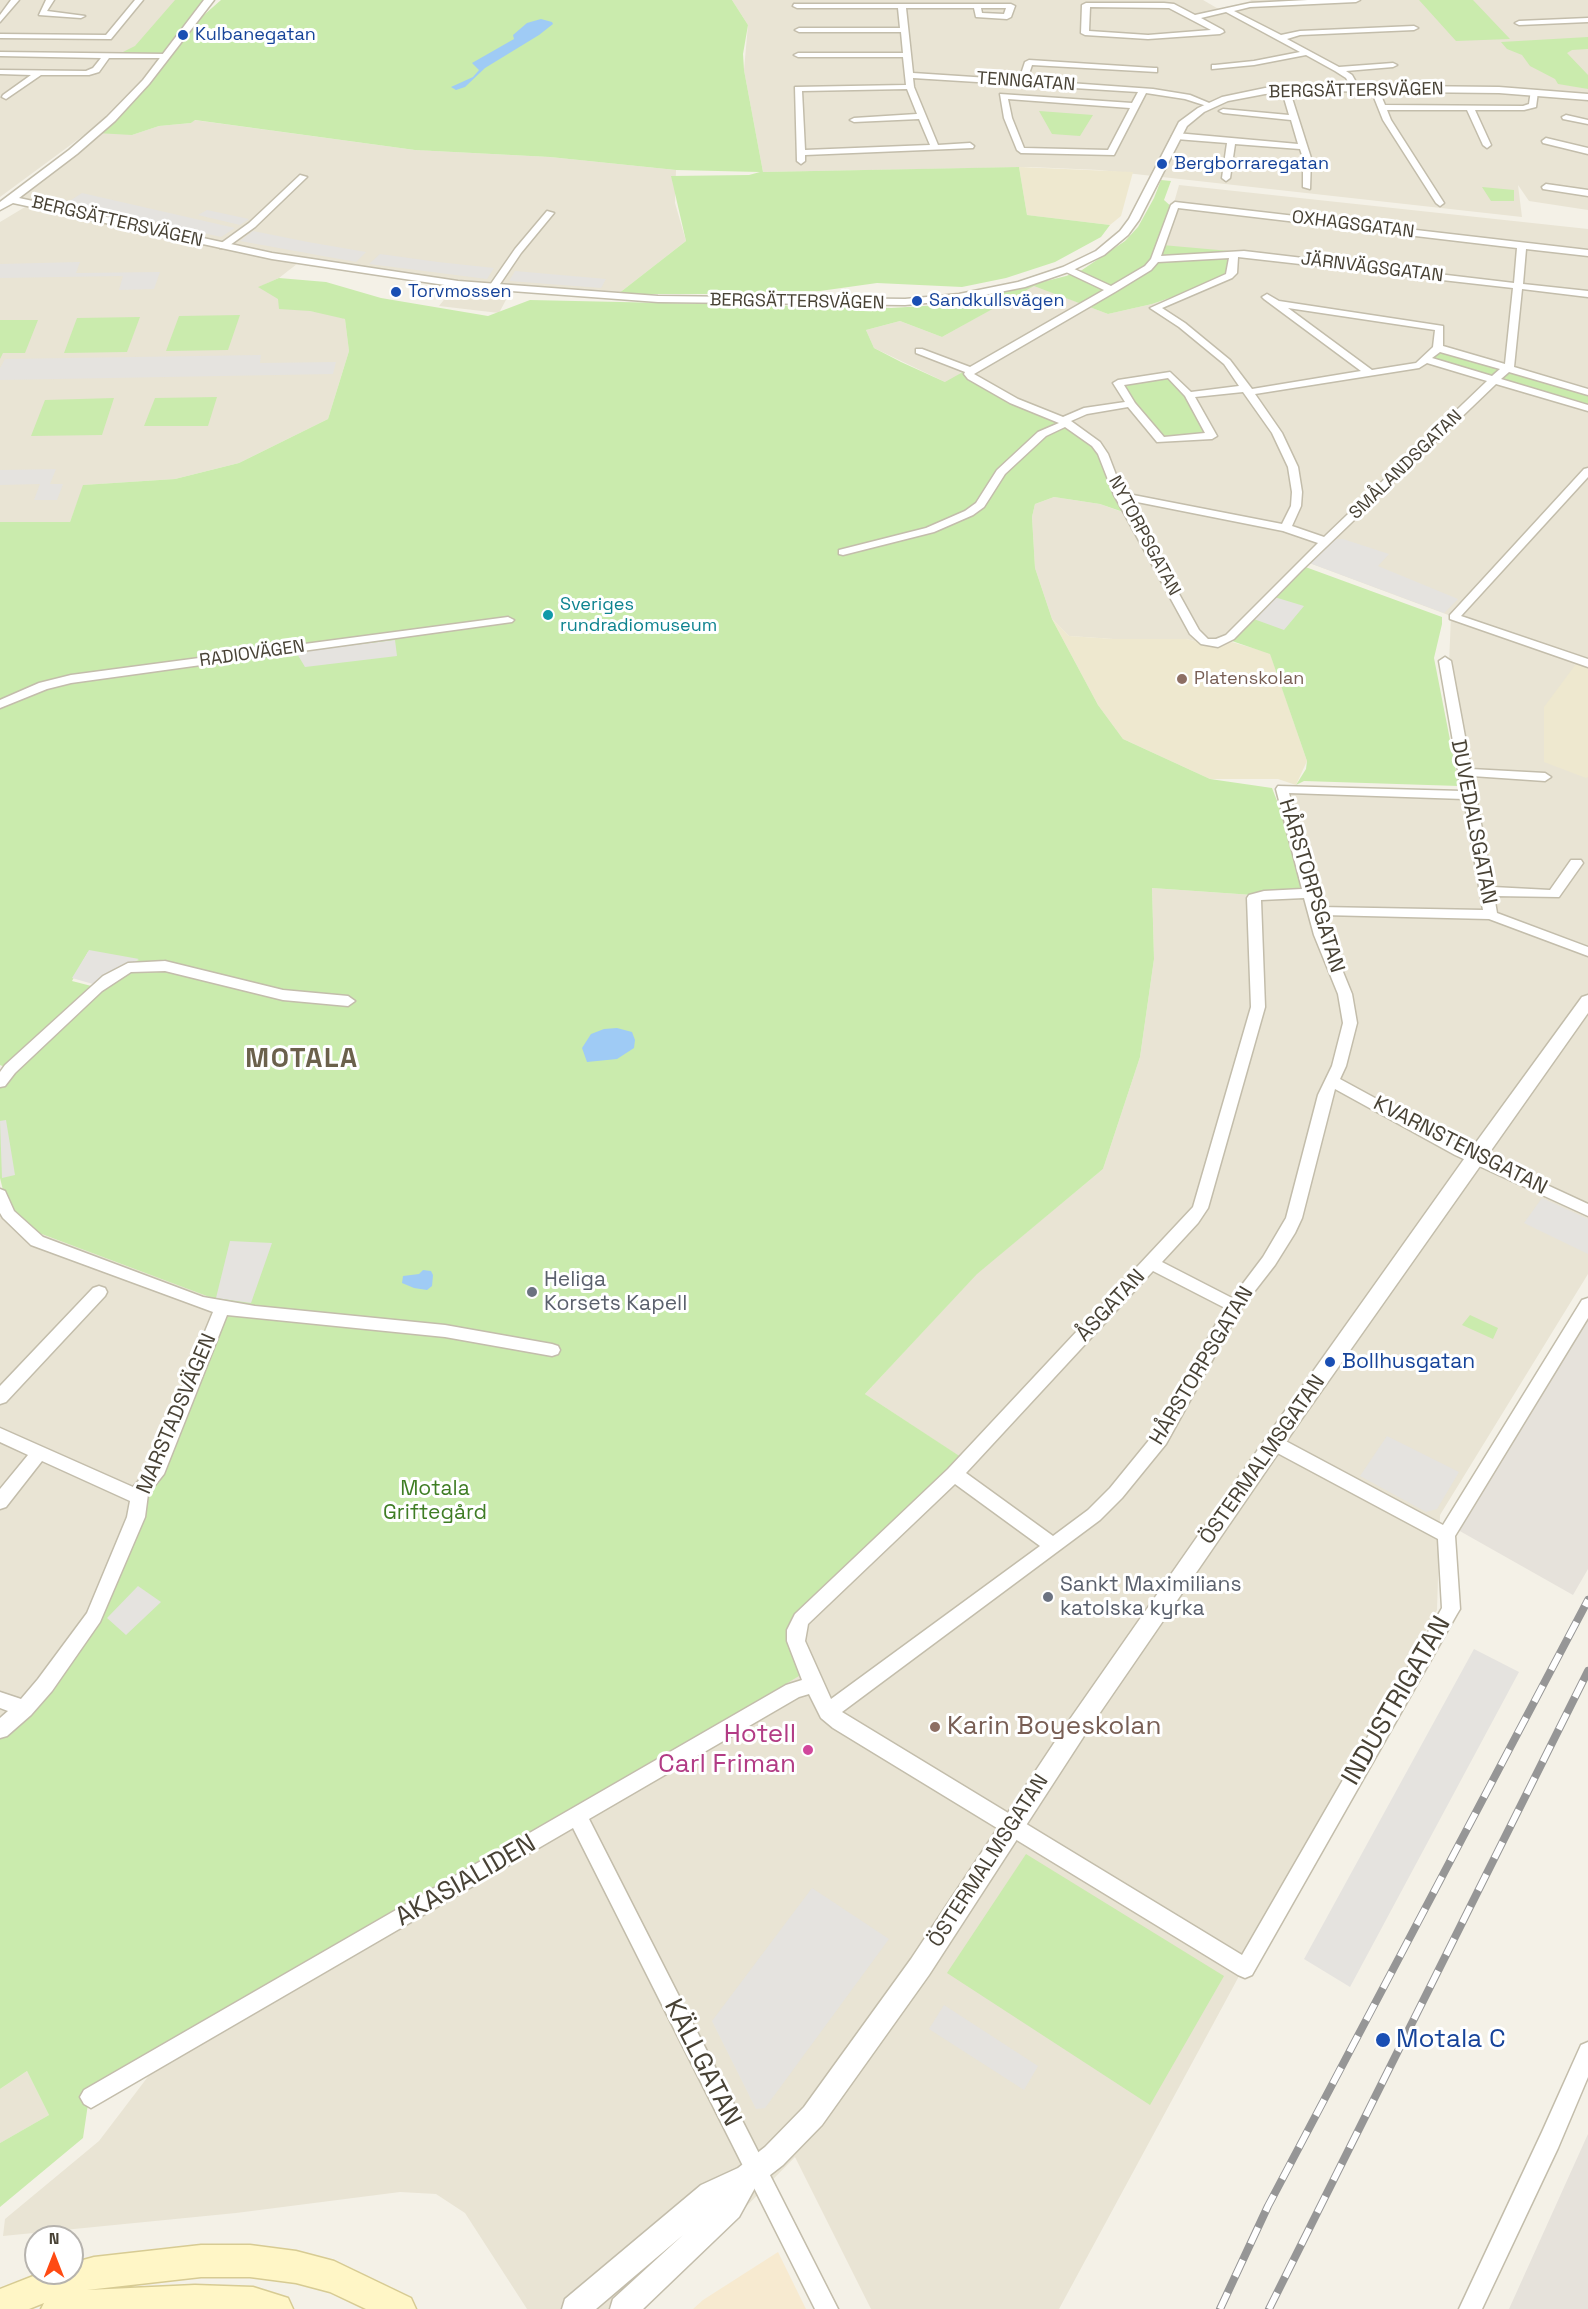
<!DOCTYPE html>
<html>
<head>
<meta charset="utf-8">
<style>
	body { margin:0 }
	#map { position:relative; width:1588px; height:2309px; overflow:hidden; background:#f4f1e7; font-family:"Space Grotesk",sans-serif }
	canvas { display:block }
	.north { position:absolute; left:24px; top:2225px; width:60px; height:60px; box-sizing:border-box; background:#fff; border:2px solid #b6b3ae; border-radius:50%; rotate:0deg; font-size:16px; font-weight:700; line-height:24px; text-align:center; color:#484235 }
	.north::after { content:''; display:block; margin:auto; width:21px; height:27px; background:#ff4a13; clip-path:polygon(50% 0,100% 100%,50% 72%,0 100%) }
</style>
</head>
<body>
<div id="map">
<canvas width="1588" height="2309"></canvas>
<div class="north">N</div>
</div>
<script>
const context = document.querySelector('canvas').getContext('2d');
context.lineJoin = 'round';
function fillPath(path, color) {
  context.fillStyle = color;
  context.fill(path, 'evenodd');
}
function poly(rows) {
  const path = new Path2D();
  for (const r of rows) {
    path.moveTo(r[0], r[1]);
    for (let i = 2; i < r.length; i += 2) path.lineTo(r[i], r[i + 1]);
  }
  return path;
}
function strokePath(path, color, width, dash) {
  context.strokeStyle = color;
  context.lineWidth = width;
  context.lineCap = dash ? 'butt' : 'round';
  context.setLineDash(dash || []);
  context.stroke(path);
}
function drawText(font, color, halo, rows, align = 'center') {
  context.font = font + ' "Space Grotesk",sans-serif';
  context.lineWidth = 6;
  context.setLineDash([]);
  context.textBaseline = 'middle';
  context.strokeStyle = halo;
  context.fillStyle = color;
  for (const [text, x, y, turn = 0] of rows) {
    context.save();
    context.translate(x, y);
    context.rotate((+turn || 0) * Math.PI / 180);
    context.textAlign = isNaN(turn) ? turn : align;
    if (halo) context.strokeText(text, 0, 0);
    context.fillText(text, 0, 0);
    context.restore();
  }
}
fillPath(poly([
	[0,0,205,0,132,135,159,126,191,123,194,120,415,150,550,157,676,170,675,203,686,241,618,294,444,280,302,260,279,278,259,287,310,311,334,313,345,319,349,351,328,419,239,463,175,479,84,485,70,522,0,522,0,222,25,207,130,223,17,198,91,136,84,135,0,197],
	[732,0,1203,0,1222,11,1253,3,1250,0,1588,0,1588,210,1529,201,1518,185,1522,217,1099,170,1030,167,763,172,744,70,748,25],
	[1179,185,1588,229,1588,1274,1440,1515,1437,1610,1059,2309,871,2309,795,2157,645,2309,527,2309,465,2213,436,2194,400,2192,236,2213,3,2236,5,2219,99,2141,150,2074,286,1984,795,1626,966,1461,865,1394,977,1273,1103,1169,1140,1057,1154,959,1152,888,1253,895,1264,890,1311,891,1290,797,1299,790,1476,794,1449,664,1451,616,1304,561,1227,637,1232,642,1215,646,1186,639,1113,639,1069,636,1052,619,1035,568,1032,517,1035,504,1054,497,1100,504,1128,514,945,382,874,348,866,330,900,321,942,337,1034,285,1108,314,1152,304,1217,282,1162,245],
	[451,291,508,296,499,313,439,306],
	[0,1200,31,1230,229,1304,73,1645,0,1718],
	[27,2071,49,2115,0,2143,0,2089]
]), '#e9e4d4');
fillPath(poly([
	[778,2252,806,2309,693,2309,703,2300]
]), '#f7ead0');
fillPath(poly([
	[1588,1311,1588,1569,1573,1595,1458,1530],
	[1588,2134,1588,2309,1509,2309]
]), '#e6e2db');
fillPath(poly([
	[1019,167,1133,172,1121,216,1110,225,1027,215],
	[1052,619,1069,636,1113,639,1186,639,1215,646,1232,642,1270,653,1307,761,1296,785,1278,779,1210,779,1123,739,1098,705],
	[1579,660,1588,662,1588,777,1586,778,1544,762,1544,707]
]), '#eee8cf');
fillPath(poly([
	[175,0,205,0,189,28,221,0,732,0,748,25,743,54,744,70,763,172,1019,167,1027,215,1110,225,1101,237,1055,262,1006,278,962,287,877,283,820,291,731,294,618,294,686,241,671,176,749,175,760,172,676,170,550,157,415,150,195,120,191,123,159,126,132,135,96,133,165,57,119,54,135,46],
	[1419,0,1473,0,1510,39,1456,41],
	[1588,37,1588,49,1572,50,1567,53,1588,75,1588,89,1558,84,1555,79,1530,66,1522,55,1507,49,1501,42],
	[1039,111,1093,115,1080,136,1052,134],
	[1161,180,1171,181,1164,200,1174,209,1162,245,1241,252,1233,261,1232,272,1217,282,1152,304,1108,314,1034,286,942,337,900,321,866,330,874,348,901,362,945,382,970,368,974,376,1023,403,1065,418,1083,429,1101,445,1129,514,1100,504,1054,497,1035,504,1032,517,1035,568,1052,619,1098,705,1123,739,1210,779,1272,788,1312,891,1264,890,1253,895,1152,888,1154,959,1140,1057,1103,1169,977,1274,865,1394,967,1461,795,1637,799,1676,88,2104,83,2138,0,2207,0,2143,49,2115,27,2071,0,2089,0,1722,73,1645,228,1304,31,1230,7,1206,0,1178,0,1082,10,1069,0,1065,0,522,70,522,83,485,175,479,239,463,328,419,349,351,345,319,310,311,279,309,278,299,258,287,279,278,326,282,381,298,488,316,530,300,891,308,940,305,971,300,1066,276,1082,270,1125,241,1138,227,1154,198],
	[88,952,151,963,127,967,99,988,72,981],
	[1482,187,1514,190,1514,201,1491,201],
	[240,315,228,350,166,351,179,316],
	[140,317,127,352,64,353,77,318],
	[0,320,38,320,25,353,3,353,0,359],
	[1437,347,1588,391,1588,406,1427,359],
	[1169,375,1188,393,1211,436,1163,437,1153,428,1119,382],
	[217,397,208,426,144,426,155,398],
	[114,398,102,435,31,436,45,400],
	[1300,565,1442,617,1442,624,1434,658,1459,786,1304,781,1296,785,1306,769,1307,761,1270,654,1229,640],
	[1470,1315,1498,1328,1493,1339,1462,1325],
	[1026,1854,1224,1976,1150,2105,947,1973]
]), '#caebad');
fillPath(poly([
	[82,193,235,228,221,237,68,202],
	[207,210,249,219,240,225,198,215],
	[253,231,308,242,366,252,356,262,240,241],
	[380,254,438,262,494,268,487,279,369,264],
	[80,262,76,273,160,272,154,289,119,290,123,276,0,278,0,264],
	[515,271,606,279,601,288,509,281],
	[261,355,260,363,336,362,333,374,0,380,0,368,5,359],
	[56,469,50,484,63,484,57,500,34,500,40,484,0,485,0,470],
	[1327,539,1343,539,1389,554,1378,566,1458,599,1444,613,1304,561],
	[1271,596,1304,606,1284,630,1251,618],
	[395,640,397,656,305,667,296,652],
	[89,950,139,959,114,973,100,986,72,978],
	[6,1120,15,1175,2,1178,0,1121],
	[1542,1198,1588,1219,1588,1254,1524,1223],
	[230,1241,272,1243,251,1303,216,1298],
	[1387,1436,1459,1472,1437,1509,1426,1512,1360,1476],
	[138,1586,161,1602,126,1635,107,1618],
	[1474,1649,1519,1672,1350,1987,1304,1959],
	[812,1888,889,1939,765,2108,756,2109,712,2021],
	[944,2005,1038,2066,1024,2090,929,2029]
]), '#e5e3df');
fillPath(poly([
	[541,19,552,22,553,24,539,35,485,68,465,87,456,90,451,87,473,77,479,70,472,63,514,39,513,35,527,23],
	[617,1028,632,1032,635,1040,634,1048,617,1059,587,1062,582,1048,591,1034,604,1029],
	[423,1270,431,1271,433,1275,432,1286,427,1290,414,1288,402,1283,403,1276,419,1274]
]), '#9fcbf5');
const minor = poly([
	[11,0,19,0,0,22,0,15,11,0],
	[46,0,54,0,47,11,85,16,81,18,39,15,46,0],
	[135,0,143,0,111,39,0,38,0,34,106,35,135,0],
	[1308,0,1360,0,1356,2,1250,7,1234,11,1281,35,1300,31,1414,26,1418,28,1414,30,1300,35,1287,39,1339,67,1393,63,1397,65,1393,67,1346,71,1352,75,1360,89,1356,91,1353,91,1346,78,1335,71,1306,55,1254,65,1212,69,1212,65,1215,65,1254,61,1300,52,1226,12,1201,18,1223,30,1224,32,1220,34,1148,39,1085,35,1081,33,1082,5,1086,3,1164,3,1174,4,1195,15,1250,3,1308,0],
	[1090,7,1169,8,1211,30,1148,35,1089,31,1090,7],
	[794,4,1011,4,1015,6,1011,17,1007,19,976,17,974,8,906,8,913,73,1019,80,1025,62,1029,60,1154,68,1157,68,1157,72,1032,65,1027,80,1153,89,1190,95,1214,105,1210,107,1185,99,1146,93,1114,155,1021,153,1017,150,1004,118,1000,94,1132,103,1138,92,913,78,914,87,938,145,970,143,974,146,973,148,805,155,805,161,801,164,797,161,795,87,906,85,903,57,798,57,794,55,798,53,903,53,901,32,799,32,795,30,799,28,900,28,898,8,797,8,793,6,794,4],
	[981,8,1006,8,1004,14,982,13,981,8],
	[907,89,917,114,854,118,850,120,854,122,919,119,930,145,805,150,802,91,907,89],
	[1008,99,1130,108,1108,150,1024,148,1012,118,1008,99],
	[1588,18,1588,22,1519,25,1515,23,1519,21,1588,18],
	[0,52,166,54,170,56,166,58,109,58,99,72,89,75,41,75,6,99,2,97,3,95,31,75,0,74,0,70,86,71,93,68,101,58,0,56,0,52],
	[1531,90,1538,92,1536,107,1524,110,1475,110,1491,145,1487,148,1483,145,1467,110,1387,110,1391,120,1444,203,1440,206,1436,203,1383,120,1373,95,1380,93,1385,105,1523,106,1529,104,1531,90],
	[1288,96,1292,98,1311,158,1310,189,1303,187,1303,158,1300,149,1235,144,1230,178,1226,181,1222,178,1227,143,1176,139,1172,136,1176,133,1298,144,1291,120,1223,113,1219,111,1223,109,1289,115,1284,98,1288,96],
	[1566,115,1588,120,1588,124,1563,119,1562,117,1566,115],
	[1546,138,1588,148,1588,154,1543,143,1542,141,1546,138],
	[300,175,307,177,255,227,226,248,220,248,220,244,249,223,300,175],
	[1546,184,1588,190,1588,196,1543,189,1542,187,1546,184],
	[1175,202,1588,250,1588,256,1526,249,1523,284,1588,291,1588,297,1522,289,1514,367,1588,389,1588,395,1509,372,1501,379,1588,405,1588,411,1496,384,1302,570,1234,639,1218,647,1201,644,1190,634,1114,495,1098,454,1092,446,1065,427,1046,436,1005,474,984,507,973,515,934,532,843,555,839,554,839,550,926,528,965,511,976,503,997,470,1038,432,1059,423,1010,403,968,379,964,374,965,372,916,353,916,349,922,349,970,367,1104,290,1064,271,1064,267,1070,267,1111,286,1145,266,1151,259,1171,205,1175,202],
	[1178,208,1517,248,1514,283,1244,251,1161,256,1178,208],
	[1238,257,1513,288,1505,364,1443,346,1443,326,1279,301,1267,294,1262,297,1264,299,1361,371,1252,389,1230,360,1185,323,1162,308,1232,278,1237,273,1238,257],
	[1229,258,1226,274,1150,308,1179,327,1224,364,1239,386,1191,392,1170,372,1118,380,1113,383,1125,402,1084,408,1063,417,1018,399,974,374,1115,292,1151,270,1158,262,1229,258],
	[1288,308,1435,330,1433,347,1416,363,1372,370,1288,308],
	[1440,352,1500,369,1492,376,1432,358,1440,352],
	[1427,363,1487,381,1324,537,1292,526,1301,506,1302,492,1298,467,1282,433,1255,394,1419,368,1427,363],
	[1168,378,1185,396,1205,433,1164,437,1135,403,1124,385,1168,378],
	[1243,392,1272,433,1288,467,1292,492,1291,506,1282,524,1123,493,1108,454,1100,442,1071,421,1087,414,1128,407,1157,442,1212,439,1217,436,1195,397,1243,392],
	[1127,500,1283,531,1318,543,1226,635,1216,639,1208,639,1199,630,1127,500],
	[547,211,554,213,521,253,496,290,490,290,488,288,515,249,547,211],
	[1588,468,1588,477,1461,616,1588,659,1588,667,1450,619,1450,615,1584,469,1588,468],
	[508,617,514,620,512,622,71,683,47,689,0,708,0,700,39,683,71,675,508,617],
	[1445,657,1451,661,1471,769,1545,773,1551,777,1545,781,1472,776,1493,887,1550,890,1571,860,1581,860,1583,863,1559,897,1494,896,1497,913,1588,947,1588,956,1489,919,1323,915,1328,935,1352,994,1357,1023,1346,1066,1340,1079,1465,1147,1588,1204,1588,1216,1455,1155,1335,1089,1302,1218,1295,1233,1275,1265,1240,1310,1166,1444,1122,1498,1100,1520,842,1712,1242,1955,1442,1608,1438,1539,1268,1448,1266,1443,1268,1438,1274,1436,1280,1438,1443,1525,1582,1300,1588,1298,1588,1318,1455,1536,1460,1609,1457,1614,1252,1975,1245,1978,1238,1975,833,1728,821,1718,809,1694,799,1697,589,1819,838,2309,815,2309,573,1828,98,2104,91,2108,84,2104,80,2097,84,2090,786,1685,802,1680,787,1641,787,1630,795,1614,948,1469,1193,1207,1251,1007,1247,898,1249,895,1264,891,1302,889,1276,789,1278,786,1462,791,1457,772,1458,770,1439,661,1445,657],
	[1289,793,1464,799,1483,910,1320,907,1289,793],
	[1304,898,1314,935,1338,994,1343,1023,1332,1066,1318,1095,1286,1218,1263,1257,1232,1298,1162,1262,1198,1223,1208,1208,1265,1007,1261,900,1304,898],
	[1153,1271,1225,1308,1154,1434,1110,1488,1088,1510,1053,1536,966,1473,1153,1271],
	[955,1484,1040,1546,831,1699,805,1641,808,1624,955,1484],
	[165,961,283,990,348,996,355,1001,348,1006,283,1000,165,971,131,972,102,991,15,1073,5,1086,0,1087,0,1072,5,1065,103,976,128,963,165,961],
	[0,1189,5,1191,14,1211,43,1237,203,1297,255,1306,445,1325,552,1344,558,1346,560,1350,558,1354,552,1356,445,1337,227,1315,164,1474,148,1494,145,1517,100,1622,52,1691,31,1715,7,1736,0,1738,0,1718,8,1711,0,1708,0,1692,21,1699,38,1679,87,1613,127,1517,130,1501,42,1461,6,1507,0,1509,0,1489,28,1455,0,1442,0,1428,133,1487,148,1470,213,1312,31,1245,3,1218,0,1213,0,1189],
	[99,1286,105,1288,107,1292,105,1296,6,1402,0,1404,0,1386,93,1288,99,1286],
	[1588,2042,1588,2077,1558,2148,1482,2309,1459,2309,1542,2132,1581,2045,1588,2042]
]);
const tertiary = poly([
	[204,0,214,0,149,84,115,121,77,154,19,198,272,253,458,281,658,296,905,299,959,294,1018,282,1063,267,1096,251,1120,231,1129,219,1179,122,1198,108,1222,97,1265,88,1313,85,1499,87,1588,94,1588,100,1499,93,1313,91,1265,94,1228,101,1204,112,1187,126,1139,220,1128,235,1104,255,1071,271,1025,287,959,300,905,305,658,302,458,287,272,259,13,203,0,210,0,202,69,150,107,117,143,80,204,0],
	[1588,995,1588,1013,1301,1420,1084,1736,929,1975,822,2125,783,2165,756,2186,739,2217,643,2309,610,2309,613,2299,683,2235,596,2309,562,2309,565,2299,701,2185,738,2168,765,2147,804,2107,911,1959,1068,1722,1287,1408,1469,1152,1582,997,1588,995]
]);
const secondary = poly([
	[201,2245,250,2245,296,2251,334,2261,411,2298,416,2309,366,2309,330,2292,296,2283,250,2277,201,2277,87,2290,195,2285,253,2287,288,2298,293,2309,41,2309,44,2303,29,2309,0,2309,0,2289,41,2273,72,2273,72,2263,94,2257,201,2245]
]);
strokePath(minor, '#c3bdab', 3);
strokePath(tertiary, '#c3bdab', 3);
strokePath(secondary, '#d7cb93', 3);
fillPath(minor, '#fff');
fillPath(tertiary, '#fff');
fillPath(secondary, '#fff6c6');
const rail = poly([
	[1220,2309,1268,2206,1588,1600],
	[1269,2309,1588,1671]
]);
strokePath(rail, '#969696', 8);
strokePath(rail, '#fff', 6, [18]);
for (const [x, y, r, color] of [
	[183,35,6,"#1a4fb4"],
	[1162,164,6,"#1a4fb4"],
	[396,292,6,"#1a4fb4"],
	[917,301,6,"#1a4fb4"],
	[548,615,6,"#0f9aa8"],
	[1182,679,6,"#8d6e63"],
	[532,1292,6,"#6b7280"],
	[1330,1362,6,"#1a4fb4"],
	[1048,1597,6,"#6b7280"],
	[935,1727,6,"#8d6e63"],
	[808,1750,6,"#d1479c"],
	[1383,2040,8,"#1a4fb4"]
]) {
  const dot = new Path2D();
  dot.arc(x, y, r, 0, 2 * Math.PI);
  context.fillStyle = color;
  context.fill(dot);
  strokePath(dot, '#fff', 2);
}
drawText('18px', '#164399', '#fff', [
	["Kulbanegatan",195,35],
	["Bergborraregatan",1174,164],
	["Torvmossen",408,292],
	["Sandkullsvägen",929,301]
], 'left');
drawText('18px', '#484235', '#fff', [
	["TENNGATAN",1026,82,4],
	["BERGSÄTTERSVÄGEN",1356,91,-1],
	["BERGSÄTTERSVÄGEN",117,222,13],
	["OXHAGSGATAN",1353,225,7],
	["JÄRNVÄGSGATAN",1372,268,7],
	["BERGSÄTTERSVÄGEN",797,302,1],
	["SMÅLANDSGATAN",1406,465,-44],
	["NYTORPSGATAN",1144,536,62],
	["RADIOVÄGEN",252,654,-8]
]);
drawText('18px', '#0d838f', '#fff', [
	["Sveriges",560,605],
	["rundradiomuseum",560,626]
], 'left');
drawText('18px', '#785e54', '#fff', [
	["Platenskolan",1194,679]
], 'left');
drawText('21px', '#484235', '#fff', [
	["DUVEDALSGATAN",1473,822,79],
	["HÅRSTORPSGATAN",1311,886,73],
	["KVARNSTENSGATAN",1460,1146,27],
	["ÅSGATAN",1111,1306,-47],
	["HÅRSTORPSGATAN",1202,1366,-59],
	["MARSTADSVÄGEN",177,1414,-67],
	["ÖSTERMALMSGATAN",1263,1460,-55],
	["ÖSTERMALMSGATAN",989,1861,-57]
]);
drawText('21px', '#5b616d', '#fff', [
	["Heliga",544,1280],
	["Korsets Kapell",544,1304],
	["Sankt Maximilians",1060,1585],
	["katolska kyrka",1060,1609]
], 'left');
drawText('21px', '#164399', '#fff', [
	["Bollhusgatan",1342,1362]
], 'left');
drawText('21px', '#3f7d24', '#fff', [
	["Motala",435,1489],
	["Griftegård",435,1513]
]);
drawText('26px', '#484235', '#fff', [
	["INDUSTRIGATAN",1397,1701,-60],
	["AKASIALIDEN",466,1881,-30],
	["KÄLLGATAN",702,2063,63]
]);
drawText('26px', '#785e54', '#fff', [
	["Karin Boyeskolan",947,1727]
], 'left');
drawText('26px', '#b23c85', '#fff', [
	["Hotell",796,1735],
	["Carl Friman",796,1765]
], 'right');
drawText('26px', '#164399', '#fff', [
	["Motala C",1396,2040]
], 'left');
context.letterSpacing = '1.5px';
drawText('bold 27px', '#6b614c', '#fff', [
	["MOTALA",302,1060]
]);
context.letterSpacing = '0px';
</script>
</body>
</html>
